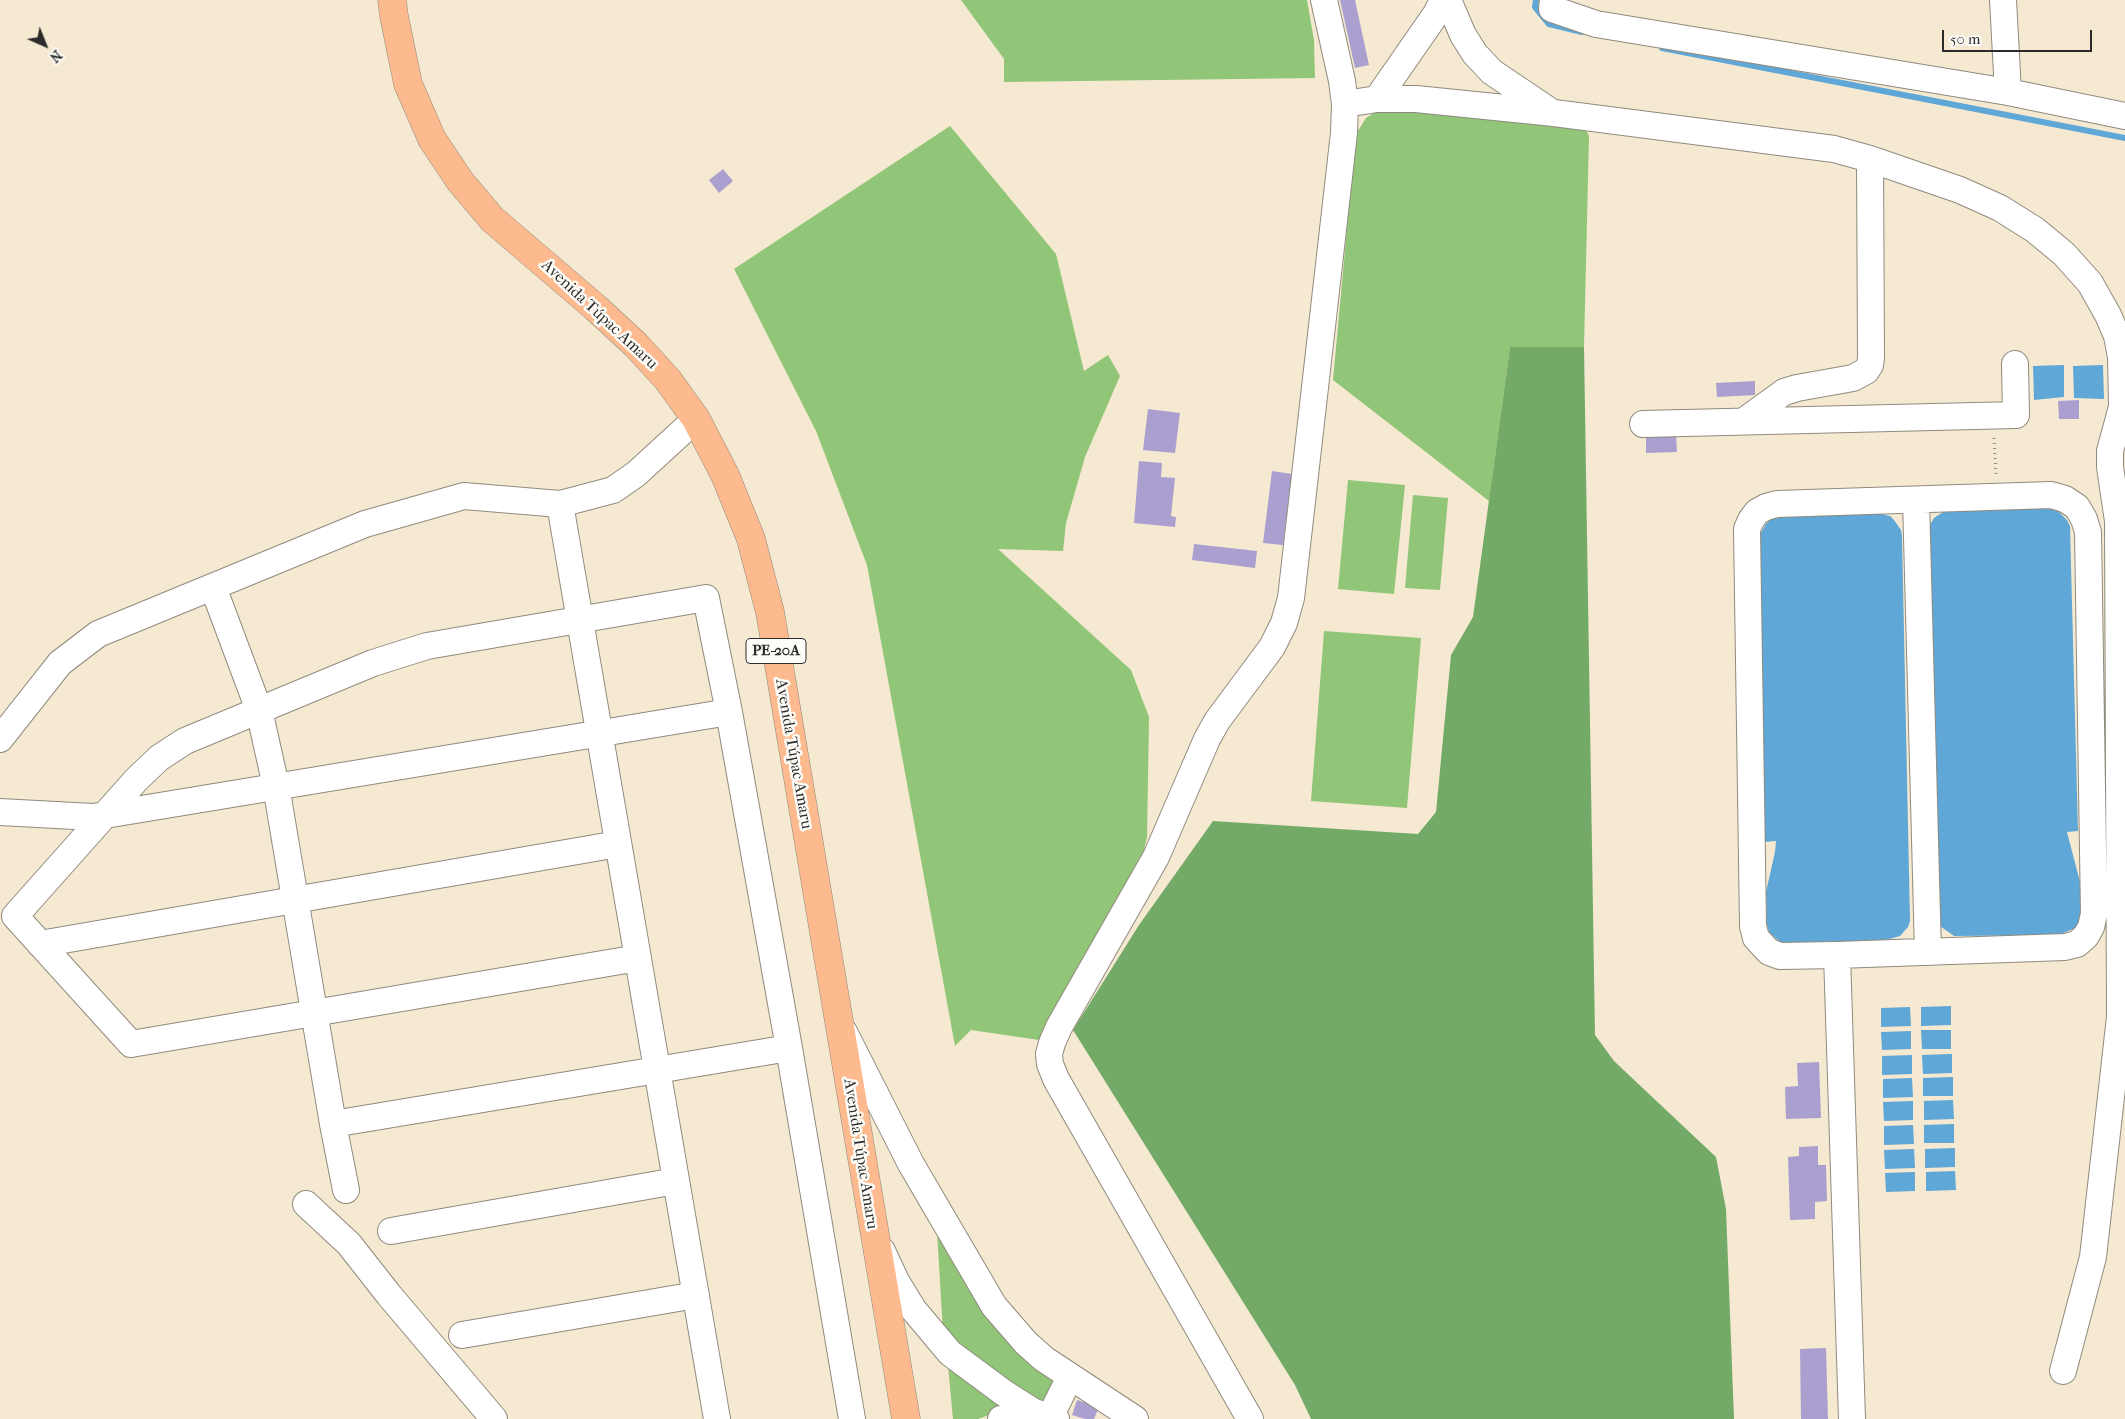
<!DOCTYPE html>
<html>
<head>
<meta charset="utf-8">
<style>
	body { margin:0 }
	#map { position:relative; width:2125px; height:1419px; overflow:hidden; background:#f5e9d2; font-family:"IM FELL French Canon",serif }
	canvas { display:block }
	.north { position:absolute; left:20px; top:20px; width:50px; height:50px; -webkit-text-stroke:4px #fdfcf7; paint-order:stroke; rotate:136deg; font-size:14px; font-weight:700; line-height:20px; text-align:center; color:#2b2b2b }
	.north::after { content:''; display:block; margin:auto; width:18px; height:22px; background:#2b2b2b; clip-path:polygon(50% 0,100% 100%,50% 72%,0 100%) }
	.scale { position:absolute; left:1942px; top:30px; width:150px; height:22px; box-sizing:border-box; border:2px solid #2b2b2b; border-top:0; padding-left:6px; font-size:15px; line-height:18px; white-space:nowrap; color:#2b2b2b; -webkit-text-stroke:4px #fdfcf7; paint-order:stroke }
</style>
</head>
<body>
<div id="map">
<canvas width="2125" height="1419"></canvas>
<div class="north">N</div>
<div class="scale">50 m</div>
</div>
<script>
const context = document.querySelector('canvas').getContext('2d');
context.lineJoin = 'round';
function fillPath(path, color) {
  context.fillStyle = color;
  context.fill(path, 'evenodd');
}
function poly(rows) {
  const path = new Path2D();
  for (const r of rows) {
    path.moveTo(r[0], r[1]);
    for (let i = 2; i < r.length; i += 2) path.lineTo(r[i], r[i + 1]);
  }
  return path;
}
function strokePath(path, color, width, dash) {
  context.strokeStyle = color;
  context.lineWidth = width;
  context.lineCap = dash ? 'butt' : 'round';
  context.setLineDash(dash || []);
  context.stroke(path);
}
function drawText(font, color, halo, rows, align = 'center') {
  context.font = font + ' "IM FELL French Canon",serif';
  context.lineWidth = 5;
  context.setLineDash([]);
  context.textBaseline = 'middle';
  context.strokeStyle = halo;
  context.fillStyle = color;
  for (const [text, x, y, turn = 0] of rows) {
    context.save();
    context.translate(x, y);
    context.rotate((+turn || 0) * Math.PI / 180);
    context.textAlign = isNaN(turn) ? turn : align;
    if (halo) context.strokeText(text, 0, 0);
    context.fillText(text, 0, 0);
    context.restore();
  }
}
fillPath(poly([
	[961,0,1307,0,1314,40,1315,78,1004,82,1004,59],
	[1390,108,1581,127,1586,130,1589,136,1584,347,1510,347,1489,501,1333,380,1355,142,1358,131,1366,118,1377,111],
	[950,126,1056,254,1084,371,1108,355,1120,376,1085,457,1066,523,1063,551,998,549,1131,670,1149,717,1147,837,1140,867,1039,1040,971,1030,955,1046,867,565,816,431,734,269],
	[1348,480,1405,485,1394,594,1338,589],
	[1413,495,1448,498,1440,590,1405,588],
	[1324,631,1421,638,1407,808,1311,801],
	[937,1231,1054,1379,1055,1394,1041,1403,1024,1395,943,1332],
	[948,1365,1008,1408,978,1419,953,1419]
]), '#91c577');
fillPath(poly([
	[1510,347,1584,347,1595,1035,1614,1061,1716,1157,1726,1209,1734,1419,1311,1419,1295,1385,1073,1030,1139,925,1213,821,1418,834,1436,812,1451,655,1473,617]
]), '#74aa68');
fillPath(poly([
	[2064,365,2064,397,2034,400,2033,366],
	[2103,365,2104,399,2074,398,2073,366],
	[2045,507,2058,511,2067,520,2070,526,2078,831,2067,832,2080,882,2080,918,2075,928,2059,935,1954,936,1940,926,1928,528,1934,518,1943,512],
	[1877,513,1890,516,1894,520,1901,530,1902,536,1910,921,1908,927,1900,936,1886,940,1784,943,1780,942,1769,932,1767,925,1766,892,1775,852,1776,841,1765,842,1759,536,1766,524,1770,520,1783,516],
	[1951,1006,1951,1025,1921,1026,1921,1007],
	[1910,1007,1911,1026,1881,1027,1881,1008],
	[1921,1030,1951,1030,1951,1049,1922,1049],
	[1911,1031,1911,1049,1882,1050,1881,1032],
	[1952,1054,1952,1073,1923,1074,1922,1055],
	[1912,1055,1912,1074,1882,1075,1882,1056],
	[1953,1077,1953,1096,1923,1096,1923,1078],
	[1912,1078,1913,1097,1883,1098,1883,1079],
	[1953,1100,1954,1119,1924,1120,1924,1101],
	[1913,1101,1913,1120,1884,1121,1883,1102],
	[1954,1124,1954,1143,1924,1143,1924,1125],
	[1913,1125,1914,1144,1884,1145,1884,1126],
	[1955,1148,1955,1167,1925,1168,1925,1149],
	[1914,1149,1915,1168,1885,1169,1884,1150],
	[1955,1171,1956,1190,1926,1191,1926,1172],
	[1915,1172,1915,1191,1886,1192,1885,1173]
]), '#5fa7d6');
strokePath(poly([
	[1536,0,1535,7,1549,24,1582,32],
	[1662,48,2125,138]
]), '#5fa7d6', 6);
fillPath(poly([
	[1340,0,1355,0,1369,65,1355,68],
	[723,169,733,181,719,193,709,180],
	[1755,381,1755,395,1717,397,1716,383],
	[2079,400,2079,419,2059,419,2058,401],
	[1148,409,1180,413,1175,453,1143,450],
	[1676,435,1677,452,1646,453,1646,436],
	[1139,461,1162,463,1161,477,1175,478,1171,516,1176,517,1175,527,1134,523],
	[1272,471,1292,474,1283,545,1263,543],
	[1194,544,1257,551,1255,568,1192,560],
	[1819,1062,1821,1118,1786,1119,1785,1087,1798,1086,1797,1063],
	[1818,1146,1818,1165,1826,1165,1827,1201,1815,1202,1815,1219,1790,1220,1788,1157,1799,1156,1799,1147],
	[1826,1348,1828,1419,1801,1419,1800,1349],
	[1077,1400,1099,1407,1094,1419,1085,1419,1072,1415]
]), '#ab9fcf');
const minor = poly([
	[1448,0,1463,35,1475,54,1492,72,1547,109],
	[1553,0,1552,9,1596,24,2008,92,2125,116],
	[2003,0,2008,92],
	[1377,99,1436,14,1443,0],
	[1345,104,1377,99,1416,99,1554,113,1834,149,1870,159,1960,190,2000,208,2035,230,2064,254,2090,283,2108,315,2117,336,2121,357,2122,407,2110,451,2110,467,2118,521,2120,1017,2093,1257,2063,1371],
	[1744,421,1784,392,1797,388,1853,378,1866,371,1870,365,1871,358,1870,159],
	[1643,424,2016,415,2015,364],
	[2051,495,2065,499,2077,507,2084,519,2088,532,2094,914,2091,927,2086,936,2077,944,2065,947,1837,955,1780,956,1769,952,1756,938,1753,926,1747,529,1751,520,1757,512,1766,507,1777,504,2051,495],
	[1916,500,1928,952],
	[560,504,717,1419],
	[213,587,259,710,276,786,333,1124,346,1190],
	[0,739,60,663,98,634,365,524,464,496,560,504,613,490,636,474,696,419],
	[0,812,93,817,729,712],
	[40,944,618,844],
	[1837,955,1852,1419],
	[638,958,131,1044,15,916,136,780,159,758,185,741,373,663,427,646,706,598,729,712,789,1048,852,1419],
	[844,1032,911,1164,994,1306,1026,1343,1044,1359,1135,1419],
	[333,1124,789,1048],
	[306,1204,349,1244,389,1295,494,1419],
	[391,1231,676,1181],
	[882,1251,896,1281,913,1309,950,1353,1004,1393,1034,1412,1056,1419],
	[462,1335,696,1295],
	[1050,1417,1070,1377],
	[1001,1419,1034,1412],
	[1250,1419,1056,1079,1050,1064,1049,1054,1052,1043,1059,1027,1156,857,1207,739,1217,721,1272,647,1284,623,1291,598,1344,133,1345,104,1342,81,1324,0]
]);
const highway = poly([
	[392,0,394,16,408,84,432,139,460,181,492,219,596,308,636,345,668,380,696,419,725,475,751,539,770,612,906,1419]
]);
strokePath(minor, '#908a7e', 28);
strokePath(highway, '#908a7e', 29);
strokePath(poly([
	[1994,438,1996,475]
]), '#908a7e', 3, [1, 4]);
strokePath(minor, '#fff', 26);
strokePath(highway, '#fcba8e', 28);
for (const [x, y, w] of [
	[776,651,60]
]) {
  const box = new Path2D();
  box.roundRect(x - w / 2, y - 12.5, w, 25, 4);
  context.fillStyle = '#fdfcf7';
  context.fill(box);
  strokePath(box, '#2b2b2b', 1);
}
drawText('bold 15px', '#2b2b2b', null, [
	["PE-20A",776,651]
]);
drawText('16px', '#2b2b2b', '#fdfcf7', [
	["Avenida Túpac Amaru",599,315,43],
	["Avenida Túpac Amaru",793,754,80],
	["Avenida Túpac Amaru",860,1154,81]
]);
</script>
</body>
</html>
